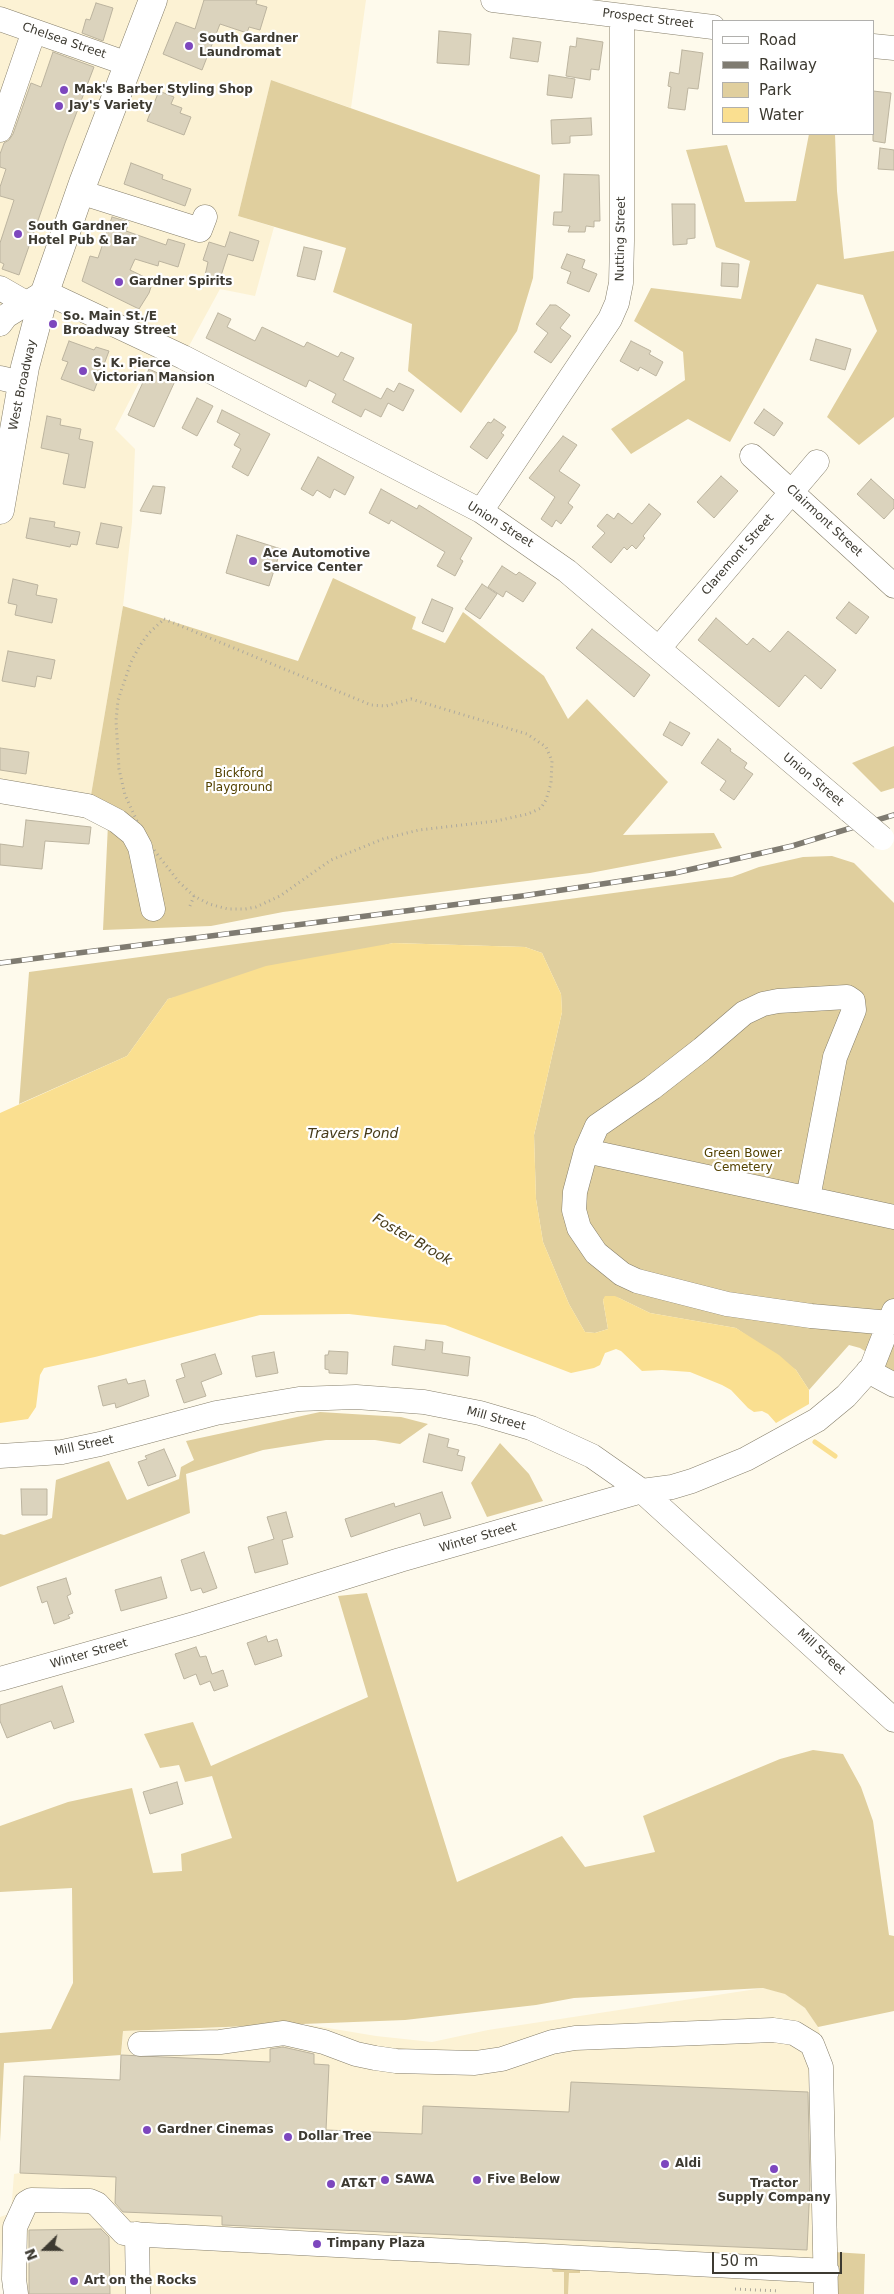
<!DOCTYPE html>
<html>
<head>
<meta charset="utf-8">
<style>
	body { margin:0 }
	#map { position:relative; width:894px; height:2294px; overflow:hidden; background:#fefaec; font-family:"DejaVu Sans",sans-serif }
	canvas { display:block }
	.legend { position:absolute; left:712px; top:20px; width:162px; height:115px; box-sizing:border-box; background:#fff; border:1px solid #b1b0ad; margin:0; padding:6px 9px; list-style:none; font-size:15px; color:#3d3a31 }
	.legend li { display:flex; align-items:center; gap:10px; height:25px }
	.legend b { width:25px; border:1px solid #b1b0ad }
	.north { position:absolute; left:20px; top:2224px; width:50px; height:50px; -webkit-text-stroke:4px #fff; paint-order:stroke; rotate:248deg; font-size:14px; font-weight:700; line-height:20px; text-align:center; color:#3d3a31 }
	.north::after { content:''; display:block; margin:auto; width:18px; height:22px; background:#3d3a31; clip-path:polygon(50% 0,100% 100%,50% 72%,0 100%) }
	.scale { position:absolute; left:712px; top:2252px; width:130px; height:22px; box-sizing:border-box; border:2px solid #3d3a31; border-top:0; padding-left:6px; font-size:15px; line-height:18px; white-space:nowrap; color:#3d3a31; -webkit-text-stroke:4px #fff; paint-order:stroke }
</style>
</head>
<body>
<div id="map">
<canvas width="894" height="2294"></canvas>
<ul class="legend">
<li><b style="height:6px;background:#fff"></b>Road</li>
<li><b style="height:6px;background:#7f7b71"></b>Railway</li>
<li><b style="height:14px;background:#e0cf9e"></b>Park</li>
<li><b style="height:14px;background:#fadf90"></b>Water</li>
</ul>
<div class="north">N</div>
<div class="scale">50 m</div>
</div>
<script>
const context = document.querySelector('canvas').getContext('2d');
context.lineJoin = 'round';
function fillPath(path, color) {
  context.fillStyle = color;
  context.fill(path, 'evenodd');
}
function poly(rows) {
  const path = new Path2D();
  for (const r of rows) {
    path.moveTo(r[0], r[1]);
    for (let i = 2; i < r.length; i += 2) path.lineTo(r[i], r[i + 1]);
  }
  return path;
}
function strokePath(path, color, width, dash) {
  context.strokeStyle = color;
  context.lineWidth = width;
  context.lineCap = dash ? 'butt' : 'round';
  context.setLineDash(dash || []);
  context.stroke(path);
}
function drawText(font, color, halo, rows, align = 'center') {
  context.font = font + ' "DejaVu Sans",sans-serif';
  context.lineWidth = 4.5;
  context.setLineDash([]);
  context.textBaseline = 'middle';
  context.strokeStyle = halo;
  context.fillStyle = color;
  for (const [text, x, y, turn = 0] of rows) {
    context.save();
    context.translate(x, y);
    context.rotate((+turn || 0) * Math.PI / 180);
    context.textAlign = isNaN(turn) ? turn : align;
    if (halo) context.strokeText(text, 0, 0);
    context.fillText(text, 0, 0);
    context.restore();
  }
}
fillPath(poly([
	[0,0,366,0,351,108,271,80,238,216,274,227,255,296,220,289,183,357,158,346,115,429,135,449,132,522,123,606,90,801,0,791],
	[763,1988,785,1993,805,2008,818,2027,829,2062,836,2294,4,2294,0,2258,0,2217,11,2213,14,2174,20,2173,24,2076,120,2080,123,2031,310,2025,376,2036,432,2042,488,2030]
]), '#fcf2d4');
fillPath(poly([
	[271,80,540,175,533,278,517,331,461,413,408,371,412,324,333,292,346,248,238,216],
	[809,134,835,134,837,191,844,259,894,251,894,417,859,445,827,417,877,331,863,295,817,284,730,442,688,419,631,454,611,429,685,380,683,352,634,321,651,288,741,299,750,261,716,247,686,150,727,145,745,202,796,201],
	[333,578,416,617,412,629,445,643,463,612,544,676,568,719,587,699,668,782,623,835,714,833,722,848,590,873,283,912,211,926,103,930,109,803,90,801,123,606,298,661],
	[894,746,894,788,881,792,852,763],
	[832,856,854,863,894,903,894,1374,883,1367,882,1362,860,1348,849,1345,809,1390,796,1370,736,1328,650,1313,619,1298,606,1296,603,1300,608,1329,595,1333,585,1332,569,1304,543,1242,536,1199,534,1135,562,1012,561,994,542,953,525,947,393,943,168,999,127,1056,19,1104,29,972,732,877,759,867,803,857],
	[320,1412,401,1417,428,1424,400,1444,375,1440,326,1440,263,1450,186,1474,190,1513,0,1587,0,1534,4,1535,52,1518,56,1480,109,1461,127,1500,179,1479,181,1467,194,1460,186,1441],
	[500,1443,529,1474,543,1501,487,1517,471,1483],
	[367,1593,457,1882,562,1836,585,1867,655,1852,643,1816,780,1759,813,1750,843,1754,861,1787,873,1821,889,1935,894,1936,894,2011,818,2027,805,2008,785,1994,763,1988,574,1998,536,2005,405,2020,123,2031,121,2055,4,2063,0,2142,0,2033,51,2029,73,1983,72,1888,0,1892,0,1826,68,1802,132,1788,153,1873,182,1871,181,1854,232,1838,212,1776,185,1782,179,1765,160,1768,144,1734,193,1722,211,1766,368,1697,338,1596],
	[834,2252,865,2254,864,2294,835,2294],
	[580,2266,580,2273,569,2273,568,2294,564,2294,564,2272,553,2272,551,2268]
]), '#e0cf9e');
fillPath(poly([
	[393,943,525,947,542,953,561,994,562,1012,534,1135,536,1199,543,1242,569,1304,585,1332,595,1333,608,1329,603,1300,605,1296,615,1296,650,1313,736,1328,779,1355,796,1370,809,1390,809,1404,776,1423,768,1414,762,1411,754,1412,748,1408,731,1390,722,1385,690,1372,662,1370,642,1371,621,1351,616,1349,605,1353,600,1365,594,1368,571,1373,445,1325,349,1314,260,1315,95,1357,44,1368,40,1375,36,1407,28,1419,0,1423,0,1113,127,1056,168,999,266,966]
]), '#fadf90');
strokePath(poly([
	[815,1442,835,1456]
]), '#fadf90', 5);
const building = poly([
	[204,0,257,0,256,4,267,7,260,30,249,27,247,33,220,24,202,70,163,54,176,22,195,29,204,0],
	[96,3,113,8,103,41,82,33,86,19,90,20,96,3],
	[439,31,471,34,469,65,437,63,439,31],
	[513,38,541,42,538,62,510,58,513,38],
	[577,38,603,42,599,70,591,69,590,80,566,76,570,46,576,47,577,38],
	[682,50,703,53,698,89,688,88,685,110,668,108,671,87,668,86,670,72,679,74,682,50],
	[53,52,94,67,65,143,19,275,2,269,4,264,0,262,0,243,14,200,0,196,0,187,6,169,0,167,0,154,4,143,9,140,13,134,31,83,41,87,53,52],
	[549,75,575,79,572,98,547,95,549,75],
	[159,91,174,97,171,104,182,108,180,113,191,117,184,135,147,121,159,91],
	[873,91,891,93,885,143,873,141,873,91],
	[591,118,592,135,570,136,570,143,552,144,551,120,591,118],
	[880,148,894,150,894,170,878,169,880,148],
	[131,163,163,175,162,179,191,189,185,206,124,184,131,163],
	[564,174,599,175,600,221,594,221,594,227,586,226,585,232,568,232,570,226,553,225,554,212,562,212,564,174],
	[672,204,695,204,695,238,687,239,687,244,673,245,672,204],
	[112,217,129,222,126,231,166,245,168,239,185,244,178,267,159,261,158,266,135,259,130,270,153,281,149,293,139,309,82,281,90,256,98,258,112,217],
	[230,232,259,241,253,261,228,254,218,285,204,280,208,262,203,260,209,242,225,247,230,232],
	[304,247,322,251,315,280,297,276,304,247],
	[567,254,585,260,582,268,597,274,589,292,567,283,571,272,561,268,567,254],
	[722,263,739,264,738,287,721,286,722,263],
	[550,305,556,305,570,315,560,328,571,336,551,363,534,352,548,333,536,324,550,305],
	[218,313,231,319,227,327,255,341,262,327,304,347,307,342,338,357,341,352,354,358,343,380,381,399,387,388,394,392,399,383,414,390,403,411,388,403,381,417,365,409,361,417,332,402,336,394,309,380,306,387,206,338,218,313],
	[816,339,851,349,845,370,810,360,816,339],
	[69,341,94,350,96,347,109,351,94,391,61,379,68,362,62,360,69,341],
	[631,341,651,351,649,354,663,362,656,376,640,367,638,371,620,361,631,341],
	[149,369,175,381,154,427,128,415,149,369],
	[197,398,213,406,197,436,182,428,197,398],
	[764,409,783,423,774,436,754,423,764,409],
	[222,410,270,434,248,476,232,467,241,449,234,445,240,434,217,422,222,410],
	[47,416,61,419,60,425,81,429,79,439,93,442,85,488,63,484,69,454,41,448,47,416],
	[494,419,506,427,501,433,504,435,487,459,470,447,488,422,491,423,494,419],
	[563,436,577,445,559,471,580,485,568,503,573,507,561,524,556,520,552,527,541,519,555,497,529,478,563,436],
	[318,457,354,477,345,495,334,489,330,498,317,490,313,496,301,489,318,457],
	[721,476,738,491,714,518,697,502,721,476],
	[871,479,894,500,894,508,884,519,857,494,871,479],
	[153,486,165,487,161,514,140,511,153,486],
	[381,489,417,509,419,505,472,538,460,559,463,561,455,576,437,566,445,552,391,520,389,524,369,513,381,489],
	[649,504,661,514,643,536,645,538,636,549,632,545,627,550,624,547,611,563,592,547,605,533,597,526,607,514,614,519,618,513,632,524,649,504],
	[30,518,55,522,54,527,80,532,77,545,71,544,70,547,26,538,30,518],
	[101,523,122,527,118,548,96,544,101,523],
	[237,535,281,549,269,586,226,573,237,535],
	[502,566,516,575,519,572,536,583,523,602,506,591,503,597,488,587,502,566],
	[13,579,38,585,36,595,57,599,52,623,15,615,17,605,8,603,13,579],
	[482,584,497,594,480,619,465,609,482,584],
	[432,599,453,608,443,632,422,623,432,599],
	[849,602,869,617,856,634,836,618,849,602],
	[716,618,747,645,753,638,770,652,788,631,836,670,821,689,805,675,779,707,698,640,716,618],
	[592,629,650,675,634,697,576,648,592,629],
	[8,651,55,660,51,679,37,676,35,687,2,681,8,651],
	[670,722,690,733,682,746,663,735,670,722],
	[718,739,731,749,730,751,747,763,744,768,753,774,734,800,720,790,726,781,701,763,718,739],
	[0,748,29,752,26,774,0,770,0,748],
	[26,820,91,827,89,844,45,841,42,869,0,865,0,844,23,847,26,820],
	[426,1340,443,1342,442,1353,470,1357,468,1376,392,1365,394,1346,425,1350,426,1340],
	[329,1351,348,1352,347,1374,329,1373,329,1370,325,1369,325,1355,328,1355,329,1351],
	[274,1352,278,1373,256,1377,252,1356,274,1352],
	[215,1354,222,1374,201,1382,206,1396,184,1403,176,1380,185,1377,181,1364,215,1354],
	[126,1379,128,1384,145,1380,149,1396,116,1408,115,1403,103,1406,98,1386,126,1379],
	[429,1434,449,1439,447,1447,459,1450,457,1455,465,1457,462,1471,423,1462,429,1434],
	[164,1449,176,1476,148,1486,138,1462,147,1459,145,1456,164,1449],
	[21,1489,47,1489,47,1515,22,1515,21,1489],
	[442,1492,451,1518,424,1526,420,1513,351,1537,345,1519,394,1503,395,1507,442,1492],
	[286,1512,293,1537,282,1540,288,1564,255,1573,248,1547,274,1539,267,1517,286,1512],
	[204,1552,217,1588,203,1593,201,1588,191,1591,181,1560,204,1552],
	[161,1577,167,1598,121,1611,115,1590,161,1577],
	[66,1578,71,1594,67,1596,73,1613,68,1615,70,1618,54,1624,47,1601,42,1603,37,1587,66,1578],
	[266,1636,268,1642,277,1639,282,1656,255,1665,247,1643,266,1636],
	[196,1647,200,1657,206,1656,212,1674,223,1670,228,1686,214,1691,210,1681,200,1685,196,1674,184,1679,175,1654,196,1647],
	[62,1686,74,1722,54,1729,51,1721,7,1738,0,1721,0,1705,62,1686],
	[177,1782,183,1804,150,1814,143,1792,177,1782],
	[283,2047,314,2054,314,2064,329,2065,326,2130,422,2134,423,2106,569,2112,571,2082,808,2092,810,2185,807,2250,222,2225,222,2216,123,2212,115,2203,116,2177,20,2173,24,2076,120,2080,121,2055,270,2062,270,2049,283,2047],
	[101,2229,109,2237,110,2294,29,2294,29,2230,101,2229]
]);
fillPath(building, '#dbd3bd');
strokePath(building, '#bcb49f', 1);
const minor = poly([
	[493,0,713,27],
	[0,19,128,64],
	[873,46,894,48],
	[0,130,34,31],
	[80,192,200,230,205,217],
	[0,288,26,303],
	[0,324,6,316,45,292,183,357,481,511,567,571,850,811],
	[0,378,22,383],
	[752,456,894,586],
	[481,511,610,319,617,303,621,283,622,241,622,16],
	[659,648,817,462],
	[0,791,88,806,117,821,133,834,140,847,153,909],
	[586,1151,575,1192,574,1210,579,1228,596,1253,622,1274,637,1281,727,1304,811,1316,890,1323],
	[808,1198,835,1057,854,1010,853,1001,847,997,778,1001,763,1004,744,1013,702,1049,652,1088,597,1126,586,1151,894,1217],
	[868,1371,894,1385],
	[0,1456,62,1452,100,1444,216,1413,299,1399,356,1397,424,1402,480,1413,531,1428,592,1456,642,1491,894,1720],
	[0,1679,194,1624,400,1560,642,1491,672,1487,692,1481,746,1459,817,1420,846,1396,872,1367,894,1311],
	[140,2044,220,2042,284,2033,324,2042,356,2054,375,2058,396,2061,475,2063,502,2059,552,2042,575,2038,773,2030,794,2033,812,2044,821,2067,826,2294],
	[137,2234,138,2294],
	[16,2294,14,2279,15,2227,26,2203,31,2200,90,2201,97,2204,124,2233,129,2234,827,2271]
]);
const major = poly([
	[0,510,25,367,45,292,83,183,153,0]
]);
strokePath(minor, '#867f6b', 25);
strokePath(major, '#867f6b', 29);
strokePath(poly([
	[164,619,371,705,386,706,411,699,527,734,546,747,552,761,551,783,546,800,541,808,528,814,496,821,419,830,383,839,331,860,280,896,256,907,245,909,228,909,209,904,194,896,179,882,154,850,143,834,125,795,119,769,116,721,118,700,131,662,139,647,148,634,164,619],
	[190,906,194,896],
	[735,2289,780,2291]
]), '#ada99d', 3, [1, 4]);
strokePath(minor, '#fff', 24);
strokePath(major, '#fff', 28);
const rail = poly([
	[0,963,522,896,675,873,792,846,894,815]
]);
strokePath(rail, '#7f7b71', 5.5);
strokePath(rail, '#fff', 4, [11]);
const minorBridge = poly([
	[850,811,882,838]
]);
strokePath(minorBridge, '#867f6b', 25, []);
strokePath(minorBridge, '#fff', 24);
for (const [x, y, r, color] of [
	[189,46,5,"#7d47be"],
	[64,90,5,"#7d47be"],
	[59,106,5,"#7d47be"],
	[18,234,5,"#7d47be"],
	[119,282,5,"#7d47be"],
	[53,324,5,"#7d47be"],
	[83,371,5,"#7d47be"],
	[253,561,5,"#7d47be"],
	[147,2130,5,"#7d47be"],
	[288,2137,5,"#7d47be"],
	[665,2164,5,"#7d47be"],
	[774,2169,5,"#7d47be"],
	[385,2180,5,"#7d47be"],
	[477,2180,5,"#7d47be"],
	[331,2184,5,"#7d47be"],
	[317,2244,5,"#7d47be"],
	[74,2281,5,"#7d47be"]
]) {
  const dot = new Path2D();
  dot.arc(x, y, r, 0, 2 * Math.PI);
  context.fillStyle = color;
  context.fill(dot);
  strokePath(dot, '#fff', 2);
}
drawText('12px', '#3d3a31', '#fff', [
	["Prospect Street",648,19,7],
	["Chelsea Street",64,41,19],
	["Nutting Street",621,239,-89],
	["West Broadway",23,385,-78],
	["Clairmont Street",824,521,43],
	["Union Street",500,525,32],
	["Claremont Street",738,555,-49],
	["Union Street",813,780,40],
	["Mill Street",496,1419,15],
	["Mill Street",84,1446,-12],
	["Winter Street",478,1538,-16],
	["Mill Street",821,1652,43],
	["Winter Street",89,1654,-16]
]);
drawText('bold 12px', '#3d3a31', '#fff', [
	["South Gardner",199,39],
	["Laundromat",199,53],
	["Mak's Barber Styling Shop",74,90],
	["Jay's Variety",69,106],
	["South Gardner",28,227],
	["Hotel Pub & Bar",28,241],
	["Gardner Spirits",129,282],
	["So. Main St./E",63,317],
	["Broadway Street",63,331],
	["S. K. Pierce",93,364],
	["Victorian Mansion",93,378],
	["Ace Automotive",263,554],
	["Service Center",263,568],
	["Gardner Cinemas",157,2130],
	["Dollar Tree",298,2137],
	["Aldi",675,2164],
	["SAWA",395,2180],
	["Five Below",487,2180],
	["AT&T",341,2184],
	["Tractor",774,2184,"center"],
	["Supply Company",774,2198,"center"],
	["Timpany Plaza",327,2244],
	["Art on the Rocks",84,2281]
], 'left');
drawText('12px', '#544200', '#fff', [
	["Bickford",239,774],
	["Playground",239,788],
	["Green Bower",743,1154],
	["Cemetery",743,1168]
]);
drawText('italic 14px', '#463a18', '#fff', [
	["Travers Pond",353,1134],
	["Foster Brook",412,1240,30]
]);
</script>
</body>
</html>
